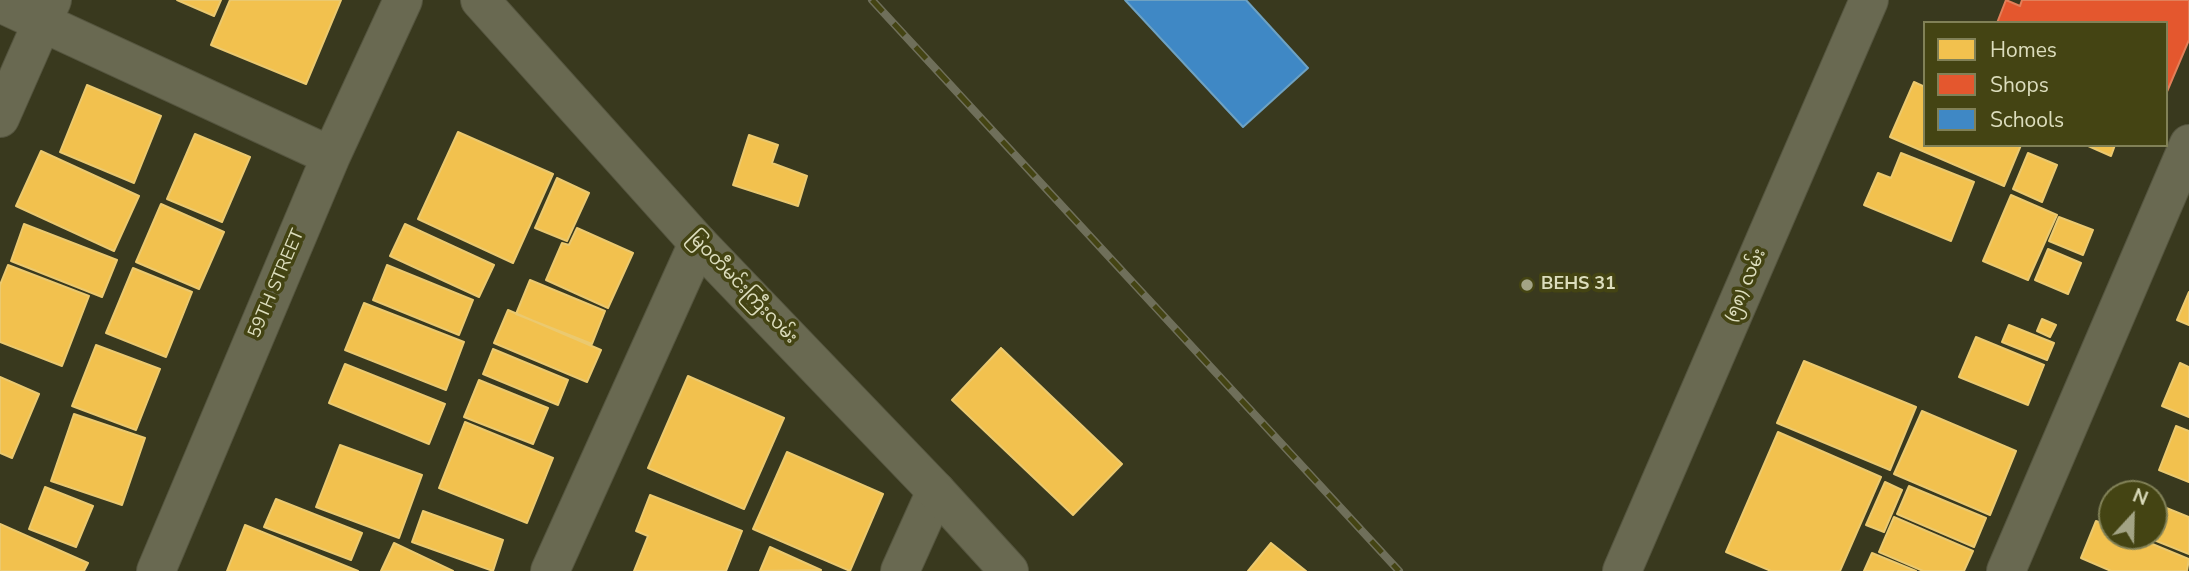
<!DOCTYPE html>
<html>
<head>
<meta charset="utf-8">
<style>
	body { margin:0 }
	#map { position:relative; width:2189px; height:571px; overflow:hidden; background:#39391e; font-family:"Nunito Sans",sans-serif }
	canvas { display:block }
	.legend { position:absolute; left:1923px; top:21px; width:245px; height:126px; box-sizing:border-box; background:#444413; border:2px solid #818157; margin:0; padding:9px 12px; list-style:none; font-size:21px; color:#dcddbd }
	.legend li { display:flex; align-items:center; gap:14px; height:35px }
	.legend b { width:35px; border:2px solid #818157 }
	.north { position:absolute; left:2098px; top:480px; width:70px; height:70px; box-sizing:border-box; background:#444413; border:2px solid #818157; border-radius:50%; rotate:22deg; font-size:19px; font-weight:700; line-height:28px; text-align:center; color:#dcddbd }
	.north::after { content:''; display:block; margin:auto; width:24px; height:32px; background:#a3a485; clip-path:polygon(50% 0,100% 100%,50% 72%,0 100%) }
</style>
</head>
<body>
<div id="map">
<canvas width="2189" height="571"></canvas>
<ul class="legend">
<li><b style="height:19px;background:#f2c14e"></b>Homes</li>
<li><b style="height:19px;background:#e4572e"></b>Shops</li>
<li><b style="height:19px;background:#3f88c5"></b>Schools</li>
</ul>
<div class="north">N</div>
</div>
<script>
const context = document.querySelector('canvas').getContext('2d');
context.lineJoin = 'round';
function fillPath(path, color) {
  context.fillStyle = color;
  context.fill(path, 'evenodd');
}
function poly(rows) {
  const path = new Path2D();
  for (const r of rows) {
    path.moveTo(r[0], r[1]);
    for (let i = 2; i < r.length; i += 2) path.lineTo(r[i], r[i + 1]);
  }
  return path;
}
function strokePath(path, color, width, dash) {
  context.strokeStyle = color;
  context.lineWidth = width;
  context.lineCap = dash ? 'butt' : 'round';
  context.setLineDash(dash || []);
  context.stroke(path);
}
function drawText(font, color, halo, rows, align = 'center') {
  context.font = font + ' "Nunito Sans","Noto Sans Myanmar",sans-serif';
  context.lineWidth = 7;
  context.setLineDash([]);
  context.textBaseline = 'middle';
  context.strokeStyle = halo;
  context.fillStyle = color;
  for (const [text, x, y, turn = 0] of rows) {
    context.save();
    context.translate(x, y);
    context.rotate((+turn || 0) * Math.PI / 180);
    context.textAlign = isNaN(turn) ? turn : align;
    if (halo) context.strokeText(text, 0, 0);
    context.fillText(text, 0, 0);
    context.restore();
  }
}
const homes = poly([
	[177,0,221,0,214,16,177,0],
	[230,0,341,0,306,84,211,45,230,0],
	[1914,82,1925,87,1925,145,2021,145,2004,186,1890,137,1914,82],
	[87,85,161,116,134,183,60,152,87,85],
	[458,132,553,174,513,263,418,219,458,132],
	[195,134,250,157,222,222,167,199,195,134],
	[749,135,778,145,772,163,807,176,798,206,733,185,749,135],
	[2086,145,2115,145,2111,156,2086,145],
	[41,151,139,196,114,251,16,206,41,151],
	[1901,153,1974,182,1951,241,1864,205,1878,173,1891,178,1901,153],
	[2028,153,2057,165,2042,202,2013,189,2028,153],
	[557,178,589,193,567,241,535,228,557,178],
	[2011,195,2057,215,2028,280,1983,261,2011,195],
	[161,204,224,232,199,289,136,262,161,204],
	[2059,217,2093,230,2083,255,2049,241,2059,217],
	[24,224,117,260,102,297,11,261,24,224],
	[405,224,494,265,479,297,390,256,405,224],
	[577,228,633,253,608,308,546,280,562,243,569,245,577,228],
	[2048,249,2081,263,2068,294,2035,280,2048,249],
	[8,265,89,296,62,366,0,342,0,285,8,265],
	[387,265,473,300,459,335,373,300,387,265],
	[133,268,192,292,166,357,106,333,133,268],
	[530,280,605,311,592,344,516,314,530,280],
	[2189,292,2189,325,2177,320,2189,292],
	[364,303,464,342,446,390,345,350,364,303],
	[508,310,601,350,587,382,494,343,508,310],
	[2042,319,2056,325,2050,337,2037,331,2042,319],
	[2009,325,2054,343,2047,360,2002,342,2009,325],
	[1976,337,2044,365,2028,405,1959,377,1976,337],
	[96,345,160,369,136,430,72,406,96,345],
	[1001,348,1122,464,1073,515,952,400,1001,348],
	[493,349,568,380,558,405,483,374,493,349],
	[1804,361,1916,407,1890,470,1777,423,1804,361],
	[2180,363,2189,367,2189,417,2162,406,2180,363],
	[345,364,445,404,429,444,329,403,345,364],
	[688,376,784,418,744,509,648,468,688,376],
	[0,377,39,394,12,458,0,453,0,377],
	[479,380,548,408,533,444,464,417,479,380],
	[1922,411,2016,451,1990,515,1894,474,1922,411],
	[74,414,145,438,122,505,51,481,74,414],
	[465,422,553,458,527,523,439,488,465,422],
	[2176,426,2189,431,2189,482,2159,470,2176,426],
	[1778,432,1881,477,1840,571,1771,571,1726,552,1778,432],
	[340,445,422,475,399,538,316,507,340,445],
	[787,452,883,494,850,571,753,529,787,452],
	[1885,482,1902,490,1884,532,1866,525,1885,482],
	[1909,486,1986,518,1974,547,1897,514,1909,486],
	[45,487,93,506,76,547,29,529,45,487],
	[650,495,742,531,726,571,634,571,648,536,636,531,650,495],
	[276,499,362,533,351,560,264,527,276,499],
	[2154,503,2189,517,2189,554,2144,536,2154,536,2154,503],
	[423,511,503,540,493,571,412,542,423,511],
	[1894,517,1973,551,1964,571,1923,571,1879,552,1894,517],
	[2096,521,2112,527,2112,536,2133,536,2189,559,2187,571,2111,571,2081,558,2096,521],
	[0,524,88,563,84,571,0,571,0,524],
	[245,525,358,571,227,571,245,525],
	[394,543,453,571,381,571,394,543],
	[1271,543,1306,571,1248,571,1271,543],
	[770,547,821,570,760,571,770,547],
	[1872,553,1916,571,1864,571,1872,553]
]);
fillPath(homes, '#f2c14e');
strokePath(homes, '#ebc96f', 2);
const shops = poly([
	[2006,0,2020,6,2022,0,2189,0,2189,40,2166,94,2166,23,1997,23,2006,0]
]);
fillPath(shops, '#e4572e');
strokePath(shops, '#e27f59', 2);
const schools = poly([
	[1125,0,1246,0,1308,68,1243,127,1125,0]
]);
fillPath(schools, '#3f88c5');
strokePath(schools, '#6ea2c3', 2);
const street = poly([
	[0,3,331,156],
	[0,118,52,0],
	[156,571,331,156,403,0],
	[550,571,698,243],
	[900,571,936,491],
	[2006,571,2189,144]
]);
const secondary = poly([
	[480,0,698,243,936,491,1009,571],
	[1622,571,1869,0]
]);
strokePath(street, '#55553f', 40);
strokePath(secondary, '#55553f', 40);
strokePath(street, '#696951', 38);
strokePath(secondary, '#696951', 38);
const rail = poly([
	[872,0,1399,571]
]);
strokePath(rail, '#6f6f5a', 8);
strokePath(rail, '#444413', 5, [16]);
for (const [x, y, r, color] of [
	[1527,285,7,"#a3a485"]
]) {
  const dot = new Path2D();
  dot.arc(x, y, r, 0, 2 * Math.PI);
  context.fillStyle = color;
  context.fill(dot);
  strokePath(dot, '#444413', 2.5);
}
drawText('18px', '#dcddbd', '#444413', [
	["59TH STREET",277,284,-67],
	["(၅၈) လမ်း",1746,286,-67],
	["မြဝတီမင်းကြီးလမ်း",742,288,46]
]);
drawText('bold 18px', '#dcddbd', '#444413', [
	["BEHS 31",1541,285]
], 'left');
</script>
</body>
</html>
